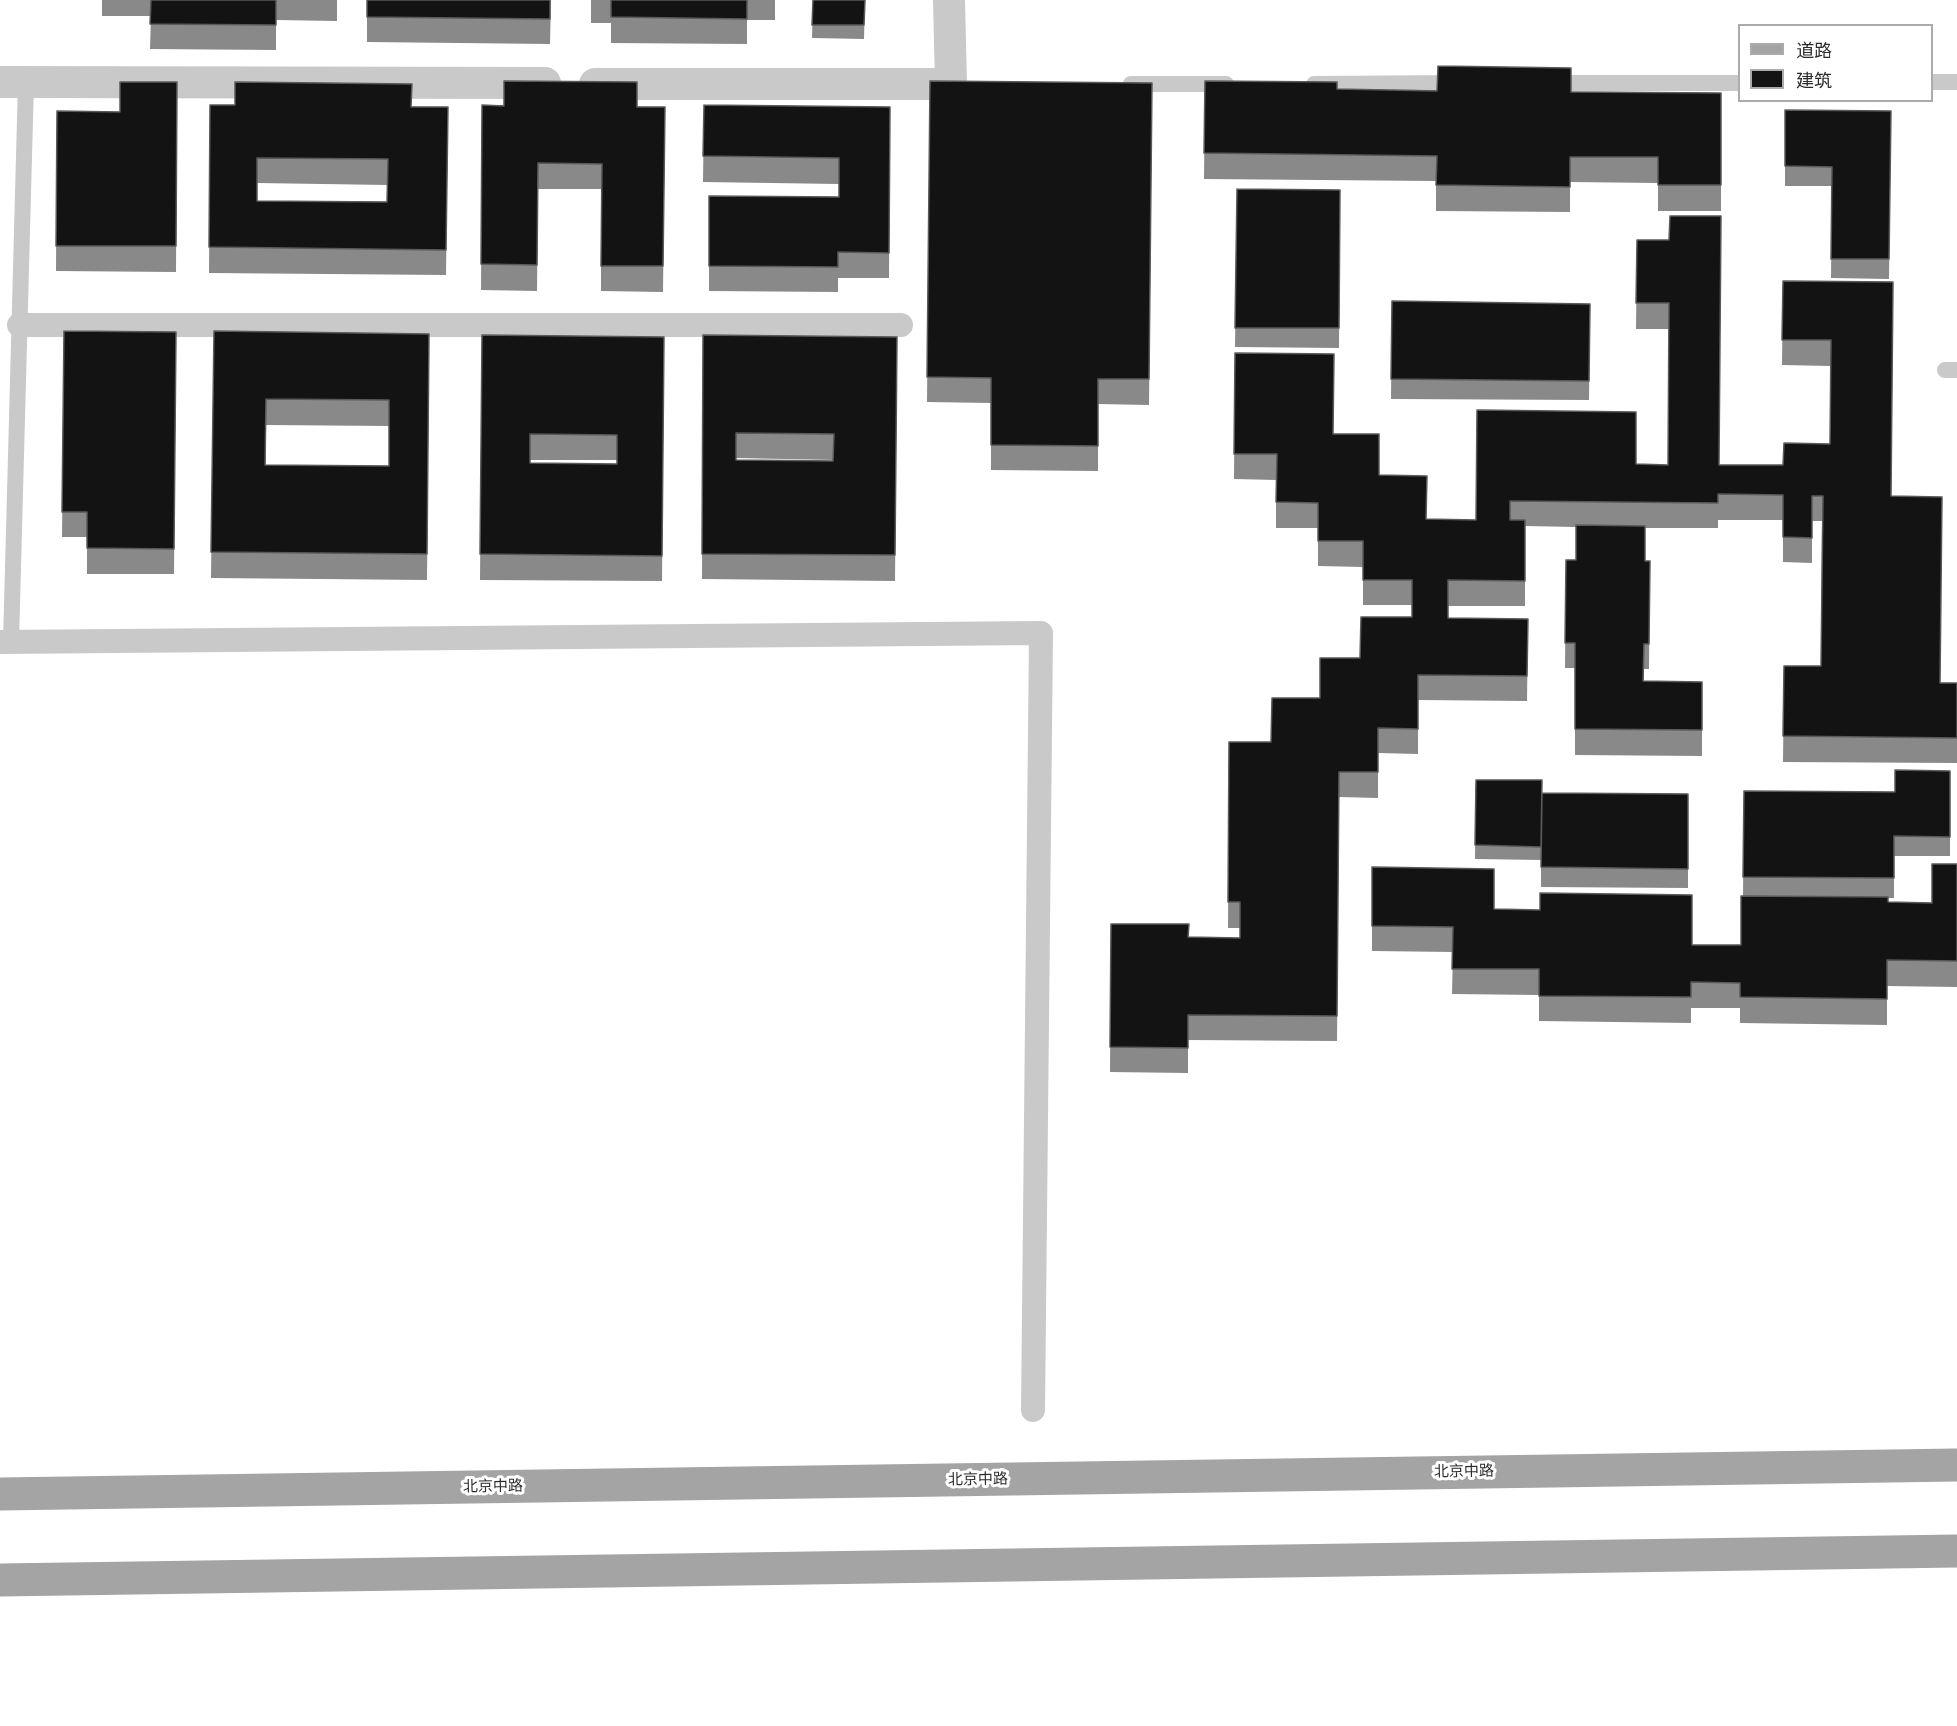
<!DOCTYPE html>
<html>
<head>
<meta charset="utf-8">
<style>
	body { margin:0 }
	#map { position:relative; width:1957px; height:1726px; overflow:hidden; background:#fff; font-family:"DM Sans","Noto Sans SC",sans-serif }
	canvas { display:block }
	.legend { position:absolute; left:1738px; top:24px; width:195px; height:78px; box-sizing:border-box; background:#fff; border:2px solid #ababab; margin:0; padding:8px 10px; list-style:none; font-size:18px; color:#2c2c2c }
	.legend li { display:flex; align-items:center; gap:12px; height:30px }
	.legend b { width:30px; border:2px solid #ababab }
</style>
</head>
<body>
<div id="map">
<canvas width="1957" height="1726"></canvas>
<ul class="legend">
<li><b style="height:8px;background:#a4a4a4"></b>道路</li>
<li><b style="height:16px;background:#131313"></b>建筑</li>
</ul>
</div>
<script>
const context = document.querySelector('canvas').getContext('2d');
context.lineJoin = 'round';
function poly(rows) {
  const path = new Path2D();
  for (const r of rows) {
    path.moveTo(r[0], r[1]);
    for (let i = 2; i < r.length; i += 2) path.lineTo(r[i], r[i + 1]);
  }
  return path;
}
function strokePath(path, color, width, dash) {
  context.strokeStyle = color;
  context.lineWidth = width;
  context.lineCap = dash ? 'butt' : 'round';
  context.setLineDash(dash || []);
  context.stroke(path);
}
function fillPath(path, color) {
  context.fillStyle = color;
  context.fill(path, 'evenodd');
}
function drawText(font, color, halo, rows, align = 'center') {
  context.font = font + ' "DM Sans","Noto Sans SC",sans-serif';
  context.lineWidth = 6;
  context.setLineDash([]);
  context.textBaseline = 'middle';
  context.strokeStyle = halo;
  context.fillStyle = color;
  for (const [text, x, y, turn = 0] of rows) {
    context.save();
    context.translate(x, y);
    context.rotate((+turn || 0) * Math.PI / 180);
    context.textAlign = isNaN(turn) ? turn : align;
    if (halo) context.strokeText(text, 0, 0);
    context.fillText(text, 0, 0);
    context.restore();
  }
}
strokePath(poly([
	[1932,82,1957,82],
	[1548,83,1740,83],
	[1131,84,1226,84],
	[1314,84,1460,83],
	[1945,370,1957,370],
	[11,642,26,82]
]), '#c9c9c9', 16);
strokePath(poly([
	[19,325,901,325],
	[0,642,1041,633,1033,1410]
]), '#c9c9c9', 24);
strokePath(poly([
	[0,82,545,83],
	[595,84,951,84,949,0]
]), '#c9c9c9', 32);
strokePath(poly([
	[0,1494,1957,1465],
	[0,1580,1957,1551]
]), '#a4a4a4', 33);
fillPath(poly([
	[102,0,337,0,337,21,276,20,276,50,150,49,151,16,102,16],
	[367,0,551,0,550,44,367,42],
	[591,0,775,0,775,20,747,20,747,44,611,43,611,23,591,23],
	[813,0,865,0,864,39,812,38],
	[930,81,1152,83,1149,405,1098,404,1098,471,991,470,991,403,927,402],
	[1205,81,1337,89,1721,93,1721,211,1658,211,1658,183,1570,182,1570,212,1436,211,1436,181,1204,179],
	[177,82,176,272,56,271,57,111,120,112],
	[210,105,448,107,446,275,209,273],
	[257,183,388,185,387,202,257,201],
	[482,105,665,107,663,292,601,291,601,189,538,189,537,291,481,290],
	[704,105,890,107,889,278,838,278,838,292,709,291,709,196,839,197,839,184,703,182],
	[1785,110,1891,111,1889,279,1831,278,1832,186,1785,186],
	[1237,189,1340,190,1339,348,1235,347],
	[1637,240,1669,240,1719,465,1783,465,1830,444,1830,366,1782,365,1783,281,1893,282,1891,496,1940,683,1957,683,1957,763,1783,762,1784,666,1821,666,1822,521,1812,521,1812,563,1783,562,1783,520,1718,520,1718,528,1645,528,1645,561,1650,561,1649,669,1644,669,1644,681,1702,682,1702,756,1575,755,1575,668,1565,668,1566,560,1576,560,1576,527,1525,526,1525,606,1448,606,1448,618,1528,619,1527,701,1418,700,1418,754,1378,753,1378,798,1339,797,1337,1041,1188,1040,1188,1073,1110,1072,1111,924,1189,937,1240,938,1240,928,1228,928,1229,742,1271,742,1320,698,1360,658,1412,617,1412,605,1363,605,1363,567,1318,566,1318,528,1276,528,1276,480,1234,479,1235,353,1334,434,1427,519,1476,520,1477,410,1636,464,1668,465,1669,329,1636,329],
	[1392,301,1590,304,1589,400,1391,399],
	[64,331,176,332,174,574,87,574,87,537,62,537],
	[214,331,429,334,427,580,211,578],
	[266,425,389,426,389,466,266,465],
	[482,335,664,337,662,581,480,580],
	[530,460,617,460,617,464,530,463],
	[703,335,897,337,895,581,702,579],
	[736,458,834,460,833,461,736,460],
	[1950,771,1950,856,1894,856,1894,898,1888,898,1888,902,1932,903,1957,864,1957,987,1887,986,1887,1025,1740,1023,1740,1008,1691,1008,1691,1023,1539,1021,1539,995,1452,994,1453,952,1372,951,1372,867,1494,909,1692,945,1741,945,1743,896,1744,791,1895,792],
	[1476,780,1542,793,1688,794,1688,888,1541,887,1541,860,1475,859]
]), '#898989');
const building = poly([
	[151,0,276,0,276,25,150,24,151,0],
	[367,0,550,0,550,19,367,17,367,0],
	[611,0,747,0,747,19,611,17,611,0],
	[813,0,865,0,864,25,812,25,813,0],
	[1438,66,1571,68,1571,92,1721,93,1721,185,1658,185,1658,157,1570,157,1570,187,1436,185,1437,156,1204,153,1205,81,1337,82,1337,89,1437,91,1438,66],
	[504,81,637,82,637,107,665,107,663,266,601,266,602,164,538,163,537,265,481,264,482,105,504,106,504,81],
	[930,81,1152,83,1149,379,1098,379,1098,446,991,445,991,378,927,377,930,81],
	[120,82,177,82,176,246,56,246,57,111,120,112,120,82],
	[235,82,412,84,411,107,448,107,446,250,209,247,210,105,235,105,235,82],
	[257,158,388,159,387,202,257,201,257,158],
	[704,105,890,107,889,253,838,252,838,267,709,266,709,196,839,197,839,158,703,156,704,105],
	[1785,110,1891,111,1889,259,1831,259,1832,167,1785,166,1785,110],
	[1237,189,1340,190,1339,328,1235,328,1237,189],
	[1670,216,1721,216,1719,465,1783,465,1784,443,1830,444,1831,340,1782,340,1783,281,1893,282,1891,496,1942,497,1940,683,1957,683,1957,738,1783,736,1784,666,1821,666,1823,496,1812,496,1812,538,1783,537,1783,495,1718,494,1718,503,1510,501,1510,520,1525,520,1525,581,1448,580,1448,618,1528,619,1527,676,1418,675,1418,729,1378,728,1378,772,1339,772,1337,1016,1188,1015,1188,1048,1110,1047,1111,924,1189,924,1188,937,1240,938,1240,902,1228,902,1229,742,1271,742,1272,698,1320,698,1320,658,1360,658,1361,617,1412,617,1412,580,1363,580,1363,541,1318,541,1318,503,1276,502,1277,454,1234,454,1235,353,1334,354,1333,434,1379,434,1379,475,1427,476,1426,519,1476,520,1477,410,1636,412,1636,464,1668,465,1669,303,1636,303,1637,240,1669,240,1670,216],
	[1392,301,1590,304,1589,381,1391,379,1392,301],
	[64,331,176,332,174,549,87,548,87,512,62,512,64,331],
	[214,331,429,334,427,554,211,552,214,331],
	[266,399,389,400,389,466,265,465,266,399],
	[482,335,664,337,662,556,480,554,482,335],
	[530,434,617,435,617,464,530,463,530,434],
	[703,335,897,337,895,555,702,554,703,335],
	[736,433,834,434,833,461,736,460,736,433],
	[1576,525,1645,526,1645,561,1650,561,1649,644,1644,644,1643,681,1702,682,1702,730,1575,729,1575,643,1565,643,1566,560,1576,560,1576,525],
	[1895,770,1950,771,1950,837,1894,836,1894,878,1743,877,1744,791,1895,792,1895,770],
	[1476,780,1542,780,1541,847,1475,845,1476,780],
	[1542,793,1688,794,1688,869,1541,867,1542,793],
	[1932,864,1957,864,1957,961,1887,960,1887,999,1740,997,1740,983,1691,982,1691,997,1539,996,1539,969,1452,969,1453,927,1372,926,1372,867,1494,869,1494,909,1540,910,1540,893,1692,895,1692,945,1741,945,1741,896,1888,897,1888,902,1932,903,1932,864]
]);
fillPath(building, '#131313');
strokePath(building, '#5a5a5a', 1.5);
drawText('15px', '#2c2c2c', '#fff', [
	["北京中路",1464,1472,-1],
	["北京中路",978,1480,-1],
	["北京中路",493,1487,-1]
]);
</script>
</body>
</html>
